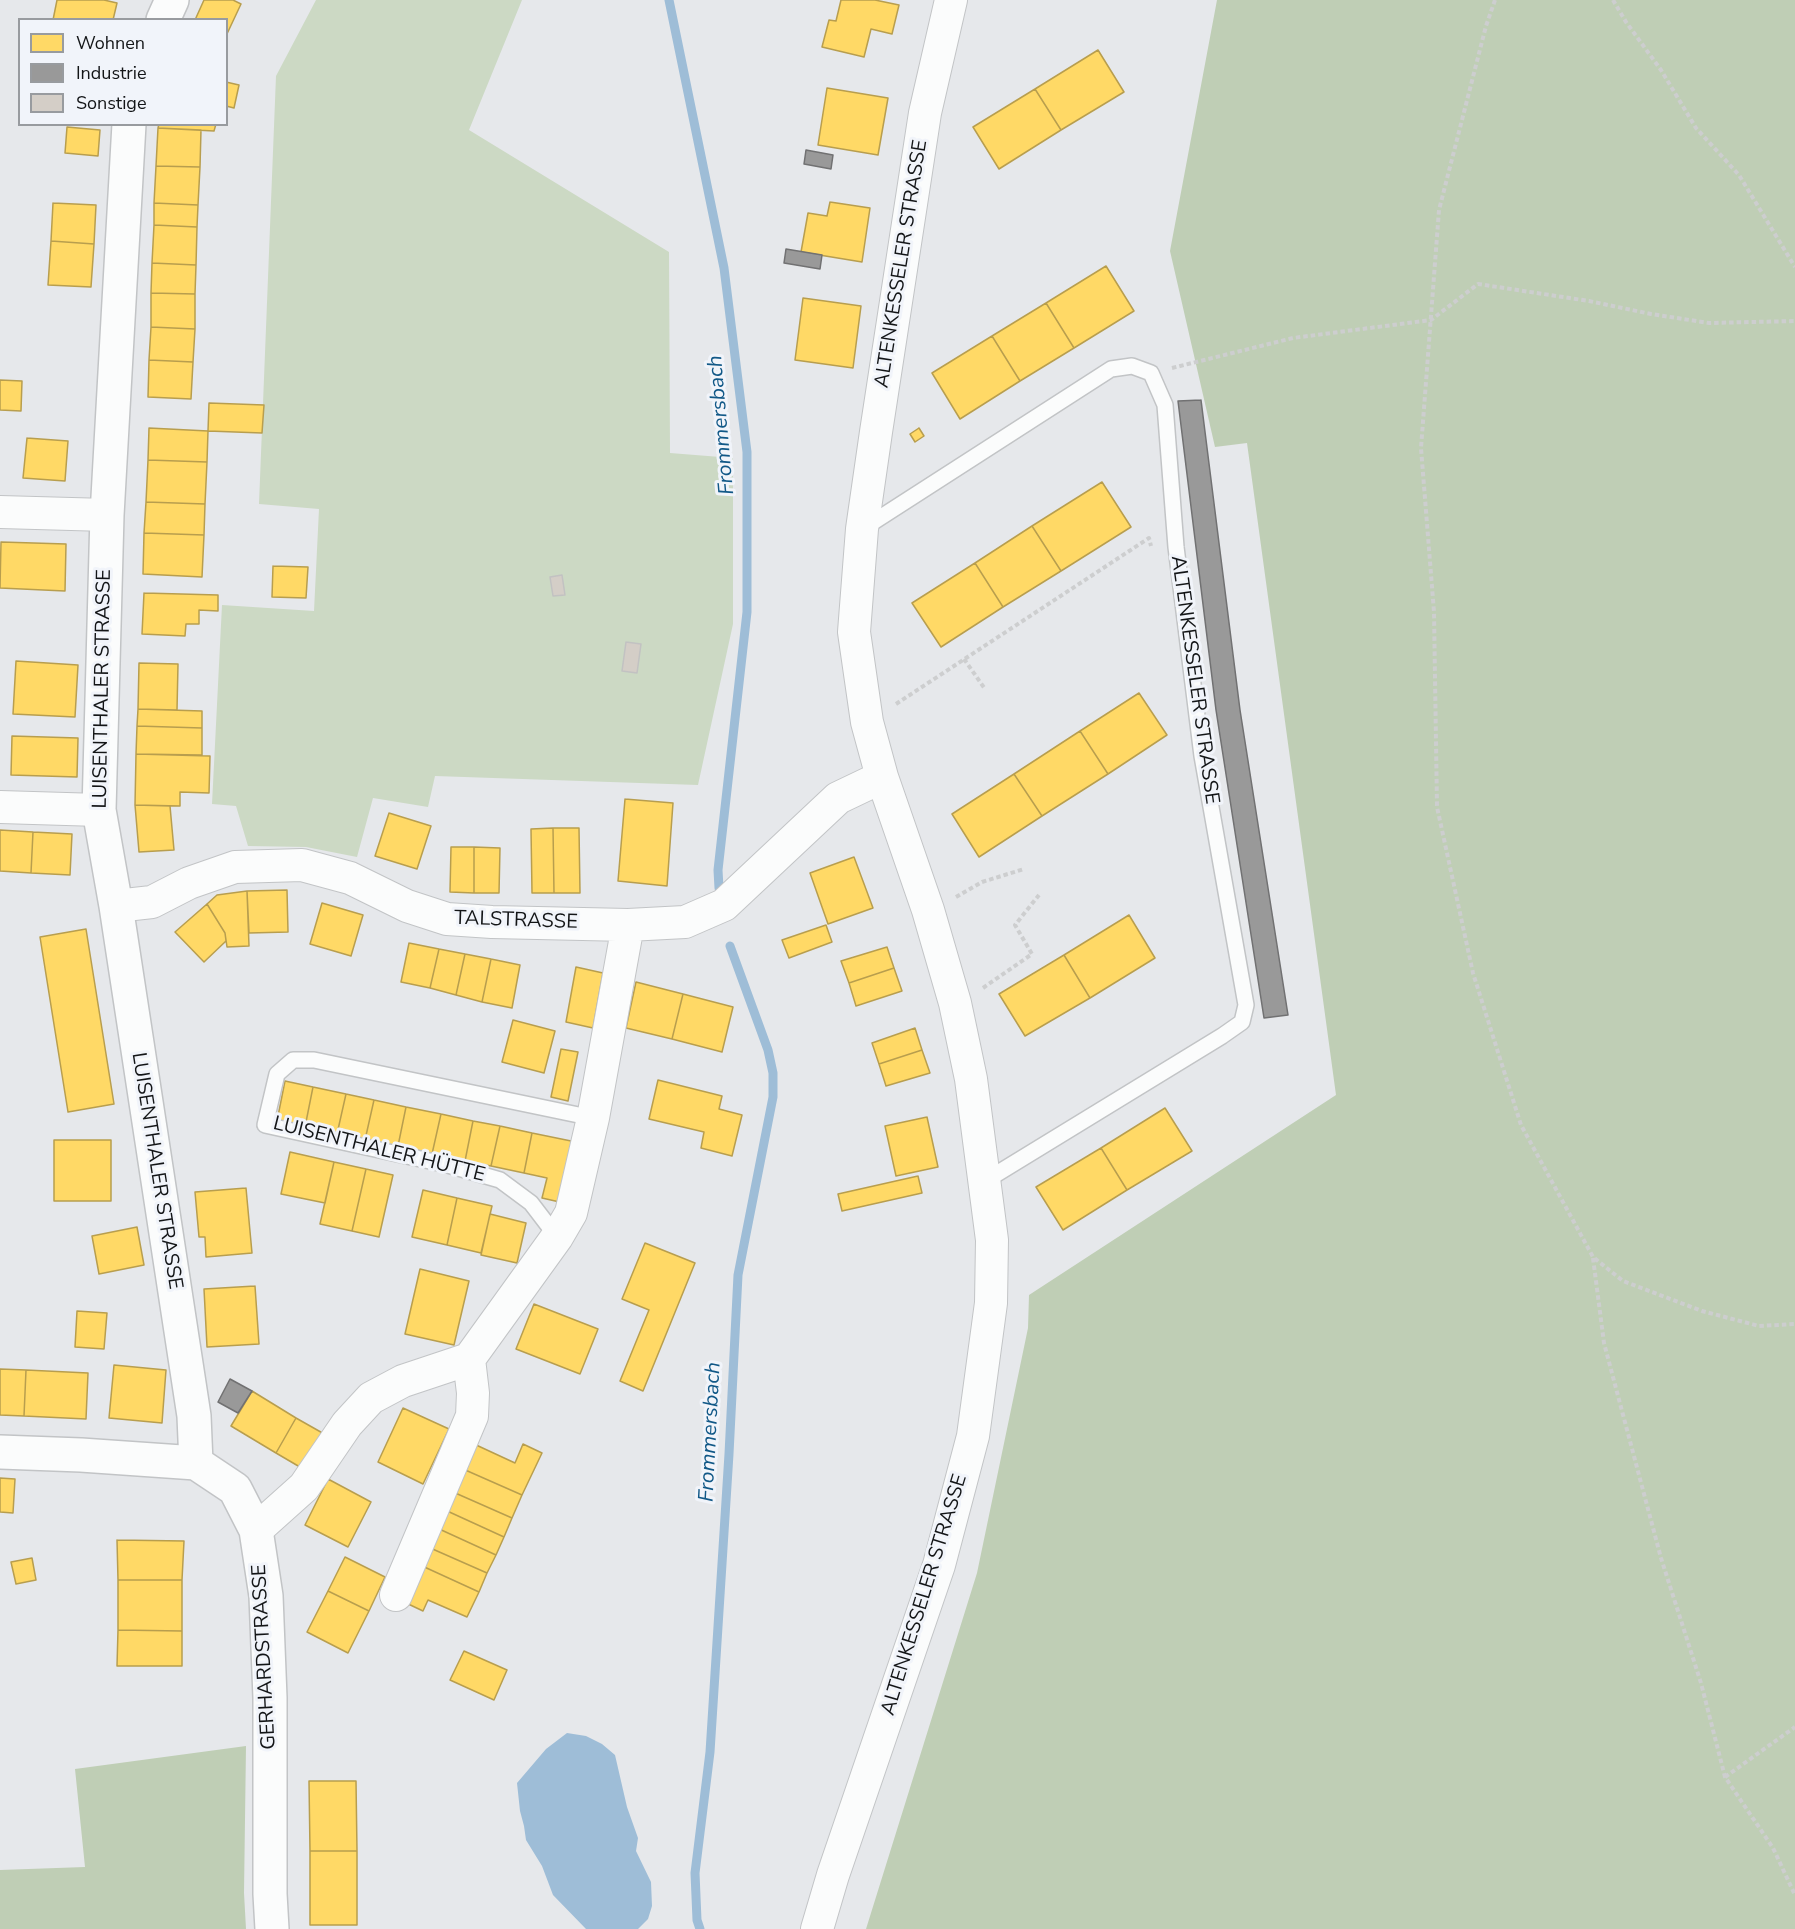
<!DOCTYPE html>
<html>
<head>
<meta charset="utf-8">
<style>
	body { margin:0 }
	#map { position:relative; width:1795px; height:1929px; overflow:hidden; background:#e6e8eb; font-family:"Nunito Sans",sans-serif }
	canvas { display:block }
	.legend { position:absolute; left:18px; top:18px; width:210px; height:108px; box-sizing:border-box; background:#f1f4fa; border:2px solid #989b9f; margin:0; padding:8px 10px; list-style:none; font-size:18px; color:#131517 }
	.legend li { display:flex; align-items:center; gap:12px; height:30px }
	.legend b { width:30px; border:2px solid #989b9f }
</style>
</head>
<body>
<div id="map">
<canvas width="1795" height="1929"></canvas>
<ul class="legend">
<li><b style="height:16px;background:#ffd966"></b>Wohnen</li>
<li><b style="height:16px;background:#999"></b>Industrie</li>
<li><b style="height:16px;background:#d4cec7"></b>Sonstige</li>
</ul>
</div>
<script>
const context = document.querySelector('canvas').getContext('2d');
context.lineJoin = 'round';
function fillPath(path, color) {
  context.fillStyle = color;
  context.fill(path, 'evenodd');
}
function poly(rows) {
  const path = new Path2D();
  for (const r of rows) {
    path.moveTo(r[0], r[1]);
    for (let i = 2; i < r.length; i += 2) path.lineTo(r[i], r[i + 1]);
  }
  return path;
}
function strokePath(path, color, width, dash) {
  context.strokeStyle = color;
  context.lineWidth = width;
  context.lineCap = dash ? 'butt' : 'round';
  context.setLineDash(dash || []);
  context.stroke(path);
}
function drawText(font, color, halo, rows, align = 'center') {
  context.font = font + ' "Nunito Sans",sans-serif';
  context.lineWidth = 6;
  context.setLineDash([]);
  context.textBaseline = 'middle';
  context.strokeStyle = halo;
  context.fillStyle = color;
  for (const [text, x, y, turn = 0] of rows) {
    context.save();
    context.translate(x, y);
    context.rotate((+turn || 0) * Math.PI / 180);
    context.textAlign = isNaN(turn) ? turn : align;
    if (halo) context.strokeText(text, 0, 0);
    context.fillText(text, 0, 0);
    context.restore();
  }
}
fillPath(poly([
	[316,0,522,0,469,130,669,252,670,453,733,458,733,624,698,785,435,776,428,807,373,798,357,857,306,847,248,846,236,806,212,804,222,605,314,611,319,509,259,504,276,76]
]), '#ccd9c4');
fillPath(poly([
	[1217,0,1795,0,1795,1929,866,1929,977,1573,1028,1328,1029,1295,1336,1095,1247,443,1215,447,1170,251],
	[246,1746,244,1893,246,1929,0,1929,0,1870,85,1867,75,1769]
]), '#bfceb5');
fillPath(poly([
	[567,1733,586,1736,602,1744,615,1755,627,1807,638,1838,636,1851,651,1882,652,1906,648,1919,638,1929,586,1929,553,1895,542,1866,526,1840,524,1826,520,1811,517,1783,546,1749]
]), '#9ebdd7');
const homes = poly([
	[57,0,104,0,117,3,113,20,53,20,57,0],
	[204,0,233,0,241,4,226,36,226,20,195,20,204,0],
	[841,0,875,0,899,5,892,34,871,29,864,57,822,47,829,20,836,21,841,0],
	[1098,50,1124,92,1061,130,1035,89,1098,50],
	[226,82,239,85,234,108,226,106,226,82],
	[827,88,888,98,878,155,818,145,827,88],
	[1035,89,1061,130,999,169,973,127,1035,89],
	[159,124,216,124,214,131,158,128,159,124],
	[67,127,100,130,98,156,65,153,67,127],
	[158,128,201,130,200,167,156,166,158,128],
	[156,166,200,167,198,205,154,203,156,166],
	[830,202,870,208,862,262,801,252,808,213,827,216,830,202],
	[53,203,96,205,94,244,51,241,53,203],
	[154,203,198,205,197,227,154,225,154,203],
	[154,225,197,227,196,265,152,263,154,225],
	[51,241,94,244,91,287,48,285,51,241],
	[152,263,196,265,195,294,151,293,152,263],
	[1106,266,1134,311,1074,348,1046,303,1106,266],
	[151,293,195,294,195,329,151,327,151,293],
	[803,298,861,306,853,368,795,360,803,298],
	[1046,303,1074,348,1020,381,992,336,1046,303],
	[151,327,195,329,193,362,149,360,151,327],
	[992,336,1020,381,960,419,932,373,992,336],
	[149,360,193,362,191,399,148,397,149,360],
	[0,380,22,381,21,411,0,410,0,380],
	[209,403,264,405,262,433,208,431,209,403],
	[149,428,208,431,207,462,148,460,149,428],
	[919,428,924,436,915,442,910,434,919,428],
	[27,438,68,441,65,481,23,478,27,438],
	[148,460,207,462,205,504,146,502,148,460],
	[1102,482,1131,527,1061,571,1032,526,1102,482],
	[146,502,205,504,204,535,144,533,146,502],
	[1032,526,1061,571,1003,607,975,563,1032,526],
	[144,533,204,535,202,577,143,574,144,533],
	[1,542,66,544,65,591,0,588,1,542],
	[975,563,1003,607,941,647,912,603,975,563],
	[273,566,308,567,306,598,272,597,273,566],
	[144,593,218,595,218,611,199,610,199,624,186,624,185,636,142,634,144,593],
	[16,661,78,665,75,717,13,714,16,661],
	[139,663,178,664,177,710,138,709,139,663],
	[1139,693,1167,735,1108,774,1080,731,1139,693],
	[138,709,202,711,202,728,137,726,138,709],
	[137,726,202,728,202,755,136,754,137,726],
	[1080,731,1108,774,1042,816,1014,774,1080,731],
	[12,736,78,738,77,777,11,775,12,736],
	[136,754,210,756,209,793,180,792,180,806,135,805,136,754],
	[1014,774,1042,816,979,857,952,814,1014,774],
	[625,799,673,803,667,886,618,881,625,799],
	[135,805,170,806,174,850,139,852,135,805],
	[389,813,431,826,417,869,375,856,389,813],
	[553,828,579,828,580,893,554,893,553,828],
	[553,828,554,893,532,893,531,829,553,828],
	[0,830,33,832,31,873,0,871,0,830],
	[33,832,72,834,70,875,31,873,33,832],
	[451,847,474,847,474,893,450,892,451,847],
	[474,847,500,848,499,893,474,893,474,847],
	[854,857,873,908,828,924,810,873,854,857],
	[287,890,288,932,249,933,247,891,287,890],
	[247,891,249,946,227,947,225,933,207,904,217,895,247,891],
	[322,903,363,915,351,956,310,944,322,903],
	[207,904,225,933,226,941,204,962,175,932,207,904],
	[1129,915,1155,958,1090,998,1064,955,1129,915],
	[826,925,832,942,789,958,782,940,826,925],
	[86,929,114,1104,68,1112,40,937,86,929],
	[409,943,439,949,430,988,401,982,409,943],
	[887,947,894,968,849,983,841,961,887,947],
	[439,949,465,954,456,995,430,988,439,949],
	[465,954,491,959,482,1002,456,995,465,954],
	[1064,955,1090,998,1025,1036,999,994,1064,955],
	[491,959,520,965,512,1008,482,1002,491,959],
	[576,967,603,973,593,1028,566,1022,576,967],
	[894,968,902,991,856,1006,849,983,894,968],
	[636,982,683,994,672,1039,626,1028,636,982],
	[683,994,733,1007,722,1052,672,1039,683,994],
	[513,1020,555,1031,544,1073,502,1062,513,1020],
	[915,1028,922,1050,879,1064,872,1043,915,1028],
	[561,1049,578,1052,568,1101,551,1097,561,1049],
	[922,1050,930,1073,886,1086,879,1064,922,1050],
	[658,1080,722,1096,719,1109,742,1115,732,1156,701,1148,704,1132,649,1119,658,1080],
	[285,1081,313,1087,305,1127,277,1121,285,1081],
	[313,1087,346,1094,337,1134,305,1127,313,1087],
	[346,1094,374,1100,365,1140,337,1134,346,1094],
	[374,1100,406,1107,398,1146,365,1140,374,1100],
	[406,1107,441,1114,432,1154,398,1146,406,1107],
	[1165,1108,1192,1151,1127,1190,1101,1148,1165,1108],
	[441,1114,473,1121,465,1161,432,1154,441,1114],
	[927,1117,938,1167,896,1176,885,1126,927,1117],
	[473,1121,500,1126,491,1166,465,1161,473,1121],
	[500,1126,532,1133,524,1173,491,1166,500,1126],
	[532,1133,576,1142,564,1203,542,1198,547,1178,524,1173,532,1133],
	[54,1140,111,1140,111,1201,54,1201,54,1140],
	[1101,1148,1127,1190,1063,1230,1036,1187,1101,1148],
	[290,1152,334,1162,325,1203,281,1194,290,1152],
	[334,1162,366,1169,352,1231,320,1224,334,1162],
	[366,1169,393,1175,379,1237,352,1231,366,1169],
	[918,1176,922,1193,842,1211,838,1194,918,1176],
	[246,1188,252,1253,206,1257,205,1237,199,1237,195,1192,246,1188],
	[423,1190,457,1198,447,1245,412,1237,423,1190],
	[457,1198,492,1206,481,1253,447,1245,457,1198],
	[490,1214,526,1223,517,1263,481,1255,490,1214],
	[137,1227,144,1265,99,1274,92,1236,137,1227],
	[645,1243,695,1263,643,1391,620,1381,649,1310,622,1299,645,1243],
	[420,1269,469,1281,454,1345,405,1334,420,1269],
	[255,1286,259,1344,207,1347,204,1289,255,1286],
	[534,1304,598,1329,580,1374,516,1349,534,1304],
	[77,1311,107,1313,104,1349,75,1347,77,1311],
	[114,1365,166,1370,162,1423,109,1418,114,1365],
	[0,1369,26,1370,24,1416,0,1415,0,1369],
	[26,1370,88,1373,86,1419,24,1416,26,1370],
	[252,1391,296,1418,276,1453,231,1426,252,1391],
	[403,1408,449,1429,423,1484,378,1462,403,1408],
	[296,1418,326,1435,305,1470,276,1453,296,1418],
	[474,1444,515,1463,523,1444,542,1453,522,1495,463,1469,474,1444],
	[463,1469,522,1495,512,1518,453,1492,463,1469],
	[0,1478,15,1479,13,1513,0,1512,0,1478],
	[328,1479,371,1502,348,1547,305,1525,328,1479],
	[453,1492,512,1518,504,1537,445,1510,453,1492],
	[445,1510,504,1537,496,1555,437,1528,445,1510],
	[437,1528,496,1555,487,1573,428,1547,437,1528],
	[117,1540,184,1541,182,1580,118,1580,117,1540],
	[428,1547,487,1573,479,1592,420,1565,428,1547],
	[345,1557,385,1577,369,1611,328,1591,345,1557],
	[32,1558,36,1580,16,1584,11,1562,32,1558],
	[420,1565,479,1592,467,1617,428,1600,423,1611,404,1602,420,1565],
	[118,1580,182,1580,182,1631,118,1630,118,1580],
	[328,1591,369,1611,348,1653,307,1632,328,1591],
	[118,1630,182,1631,182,1666,117,1666,118,1630],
	[464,1651,507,1670,494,1700,450,1680,464,1651],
	[309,1781,356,1781,357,1851,310,1851,309,1781],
	[310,1851,357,1851,357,1925,310,1925,310,1851]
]);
fillPath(homes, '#ffd966');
strokePath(homes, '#b89e4e', 1.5);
const industry = poly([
	[806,150,833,155,831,169,804,164,806,150],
	[786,249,822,255,820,269,784,263,786,249],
	[1201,400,1240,710,1288,1015,1264,1018,1216,710,1178,401,1201,400],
	[230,1379,252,1391,238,1413,218,1402,230,1379]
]);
fillPath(industry, '#999');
strokePath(industry, '#717172', 1.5);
strokePath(poly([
	[669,0,724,268,747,452,747,612,718,870,719,888],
	[700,1929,697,1920,695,1873,710,1752,729,1454,738,1275,773,1097,773,1073,768,1050,730,946]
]), '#9ebdd7', 9);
const building = poly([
	[562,575,565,595,553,596,550,577,562,575],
	[626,642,641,644,637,673,622,671,626,642]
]);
fillPath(building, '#d4cec7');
strokePath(building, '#c2c2c2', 1.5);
const service = poly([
	[864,528,1111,369,1132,366,1151,373,1165,405,1176,547,1202,756,1246,1005,1242,1022,1222,1036,985,1181],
	[557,1237,531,1203,500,1180,448,1165,265,1125,277,1074,293,1060,314,1060,593,1118]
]);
const minor = poly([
	[0,512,107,515],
	[0,807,99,810],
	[116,906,152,902,189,883,235,867,302,865,350,878,407,906,447,919,492,922,628,925,685,922,724,905,838,798,882,777],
	[256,1530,304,1487,347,1424,371,1398,403,1381,469,1359,557,1237,571,1213,593,1118,628,925],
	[396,1595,472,1416,473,1393,469,1359],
	[817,1929,833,1875,939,1565,973,1436,991,1303,992,1240,971,1079,955,1003,928,910,882,777,867,722,854,632,862,529,876,432,925,113,951,0]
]);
const tertiary = poly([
	[163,20,172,0],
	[129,124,107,515,99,810,116,906,194,1416,196,1463],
	[0,1452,81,1455,196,1463,235,1489,256,1530,266,1596,270,1698,270,1894,272,1929]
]);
strokePath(service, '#c2c4c6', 18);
strokePath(minor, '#c2c4c6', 34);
strokePath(tertiary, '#c2c4c6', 36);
strokePath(poly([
	[1495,0,1486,26,1439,210,1421,448,1434,612,1437,807,1473,973,1521,1125,1593,1257,1623,1281,1702,1311,1759,1326,1795,1324],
	[1613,0,1626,22,1661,70,1696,128,1739,175,1795,267],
	[1172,368,1293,338,1431,320,1478,284,1589,301,1651,314,1709,323,1795,321],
	[964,659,985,689],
	[896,704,1149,538,1151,546],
	[956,897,982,882,1024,869],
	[983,988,1032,954,1015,925,1039,895],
	[1593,1258,1604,1343,1661,1558,1701,1683,1725,1777,1773,1848,1795,1895],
	[1725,1777,1795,1727]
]), '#cdcecf', 4, [4.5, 3]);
strokePath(service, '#fbfcfc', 15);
strokePath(minor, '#fbfcfc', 32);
strokePath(tertiary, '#fbfcfc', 33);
drawText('20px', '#131517', '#f1f4fa', [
	["ALTENKESSELER STRASSE",902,264,-81],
	["ALTENKESSELER STRASSE",1194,680,82],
	["LUISENTHALER STRASSE",103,689,-89],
	["TALSTRASSE",516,921,2],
	["LUISENTHALER HÜTTE",379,1150,14],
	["LUISENTHALER STRASSE",156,1171,81],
	["ALTENKESSELER STRASSE",925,1595,-73],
	["GERHARDSTRASSE",265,1657,-93]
]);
drawText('italic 21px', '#115887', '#f1f4fa', [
	["Frommersbach",722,425,-95],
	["Frommersbach",711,1432,-87]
]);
</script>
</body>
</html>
